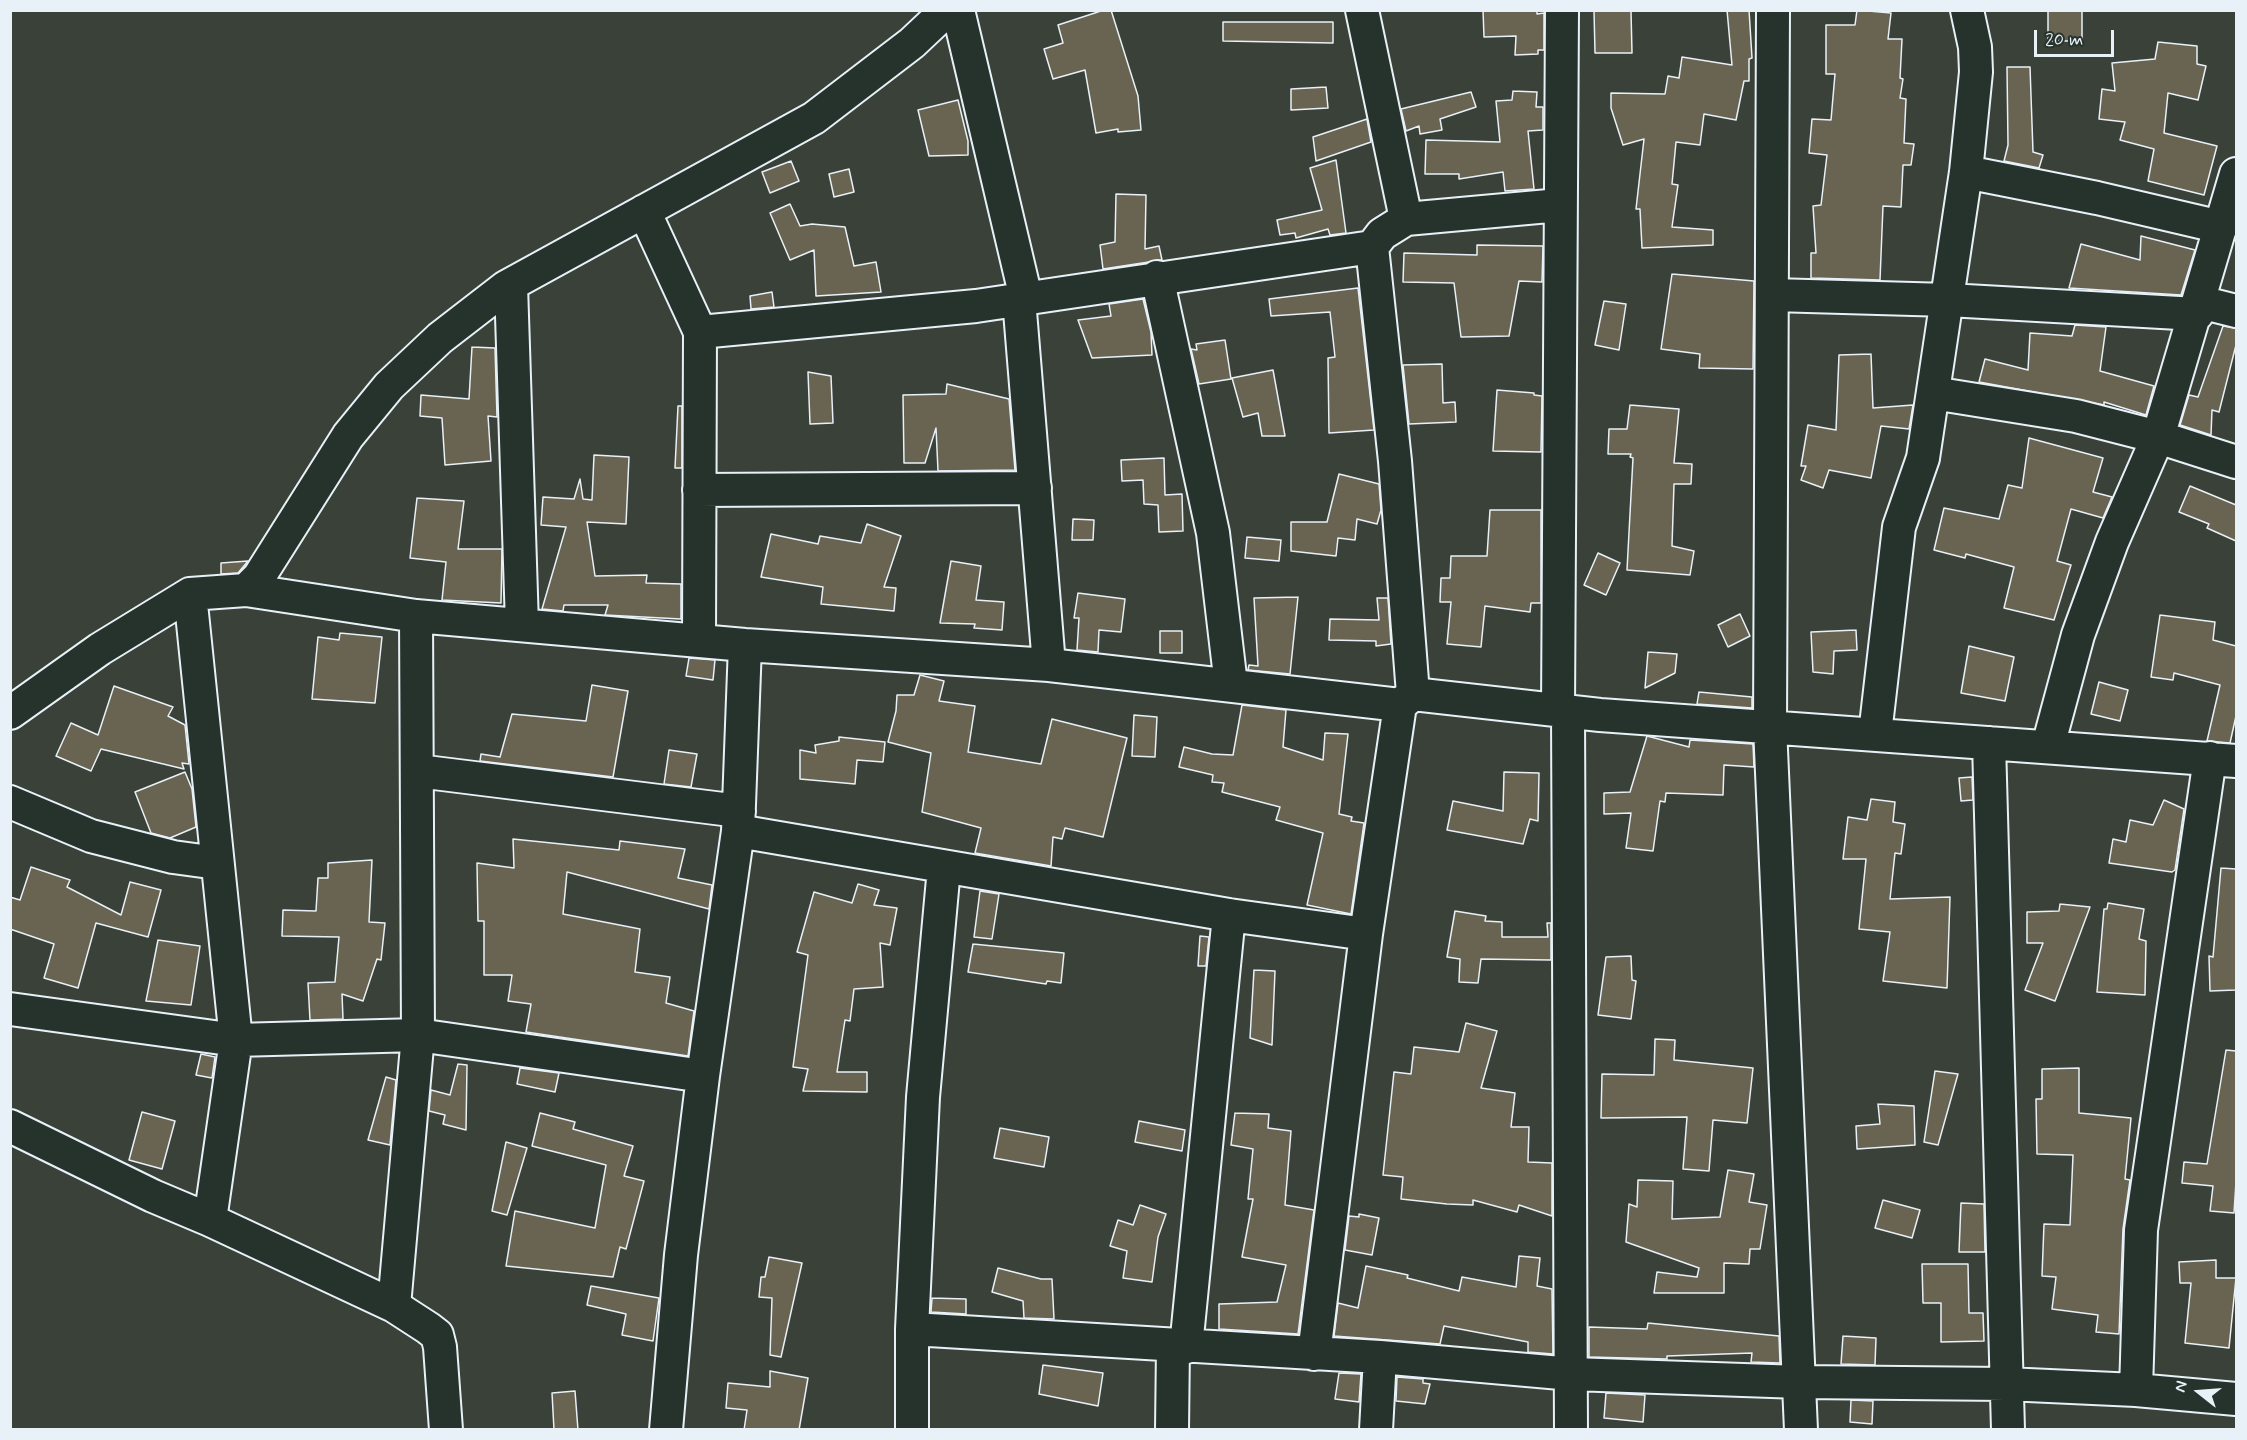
<!DOCTYPE html>
<html>
<head>
<meta charset="utf-8">
<style>
	body { margin:0 }
	#map { position:relative; width:2247px; height:1440px; overflow:hidden; background:#3a4138; font-family:Mynerve,sans-serif }
	canvas { display:block }
	.frame { position:absolute; inset:0; border:12px solid #e8f1f8; pointer-events:none }
	.north { position:absolute; left:2169px; top:1362px; width:60px; height:60px; -webkit-text-stroke:4px #26332d; paint-order:stroke; rotate:287deg; font-size:16px; font-weight:700; line-height:24px; text-align:center; color:#e8f1f8 }
	.north::after { content:''; display:block; margin:auto; width:21px; height:27px; background:#e8f1f8; clip-path:polygon(50% 0,100% 100%,50% 72%,0 100%) }
	.scale { position:absolute; left:2034px; top:30px; width:80px; height:27px; box-sizing:border-box; border:3px solid #e8f1f8; border-top:0; padding-left:8px; font-size:18px; line-height:21px; white-space:nowrap; color:#e8f1f8; -webkit-text-stroke:4px #26332d; paint-order:stroke }
</style>
</head>
<body>
<div id="map">
<canvas width="2247" height="1440"></canvas>
<div class="frame"></div>
<div class="north">N</div>
<div class="scale">20 m</div>
</div>
<script>
const context = document.querySelector('canvas').getContext('2d');
context.lineJoin = 'round';
function fillPath(path, color) {
  context.fillStyle = color;
  context.fill(path, 'evenodd');
}
function poly(rows) {
  const path = new Path2D();
  for (const r of rows) {
    path.moveTo(r[0], r[1]);
    for (let i = 2; i < r.length; i += 2) path.lineTo(r[i], r[i + 1]);
  }
  return path;
}
function strokePath(path, color, width, dash) {
  context.strokeStyle = color;
  context.lineWidth = width;
  context.lineCap = dash ? 'butt' : 'round';
  context.setLineDash(dash || []);
  context.stroke(path);
}
const building = poly([
	[1104,10,1111,10,1138,96,1141,130,1118,132,1118,129,1096,133,1085,70,1053,79,1044,49,1063,43,1058,25,1104,10],
	[1483,10,1537,10,1537,14,1544,13,1544,50,1538,50,1538,54,1515,55,1516,36,1484,37,1483,10],
	[1727,10,1749,10,1752,58,1749,59,1749,81,1744,81,1736,120,1704,114,1700,145,1676,142,1672,184,1678,185,1672,227,1713,230,1713,245,1642,248,1640,209,1636,209,1644,139,1623,145,1611,108,1611,93,1665,94,1668,76,1679,78,1682,57,1732,65,1727,10],
	[1857,10,1891,13,1888,39,1902,39,1900,78,1903,79,1900,98,1906,99,1904,143,1914,144,1911,165,1903,165,1901,207,1883,206,1880,280,1811,278,1811,253,1816,253,1813,206,1821,205,1827,155,1809,153,1812,119,1831,120,1835,74,1826,74,1826,25,1855,25,1857,10],
	[2048,10,2082,10,2082,41,2048,41,2048,10],
	[1594,11,1631,11,1632,53,1595,53,1594,11],
	[1223,22,1333,22,1333,43,1223,41,1223,22],
	[2158,42,2197,46,2197,64,2206,66,2198,100,2168,93,2164,133,2217,146,2204,195,2148,181,2154,149,2120,140,2125,122,2099,119,2102,89,2115,91,2112,63,2155,59,2158,42],
	[2007,67,2030,67,2033,152,2043,155,2039,168,2004,161,2008,145,2007,67],
	[1326,87,1328,108,1291,110,1291,89,1326,87],
	[1513,91,1537,92,1536,107,1543,107,1543,130,1528,131,1534,189,1505,191,1503,172,1459,179,1459,174,1425,174,1426,140,1500,142,1496,101,1512,100,1513,91],
	[1471,92,1476,107,1440,119,1442,130,1420,134,1419,126,1406,131,1401,109,1471,92],
	[958,100,968,141,968,155,929,156,918,110,958,100],
	[1367,119,1371,142,1316,161,1313,137,1367,119],
	[1336,160,1346,233,1330,235,1328,229,1296,238,1295,233,1280,235,1277,220,1322,210,1310,168,1336,160],
	[791,161,799,181,770,193,762,172,791,161],
	[849,169,854,192,834,197,829,174,849,169],
	[1116,194,1146,195,1145,249,1159,246,1162,260,1103,269,1100,245,1115,242,1116,194],
	[790,204,800,226,812,224,845,227,854,266,876,262,881,292,816,296,814,250,790,260,770,213,790,204],
	[2141,236,2195,250,2181,295,2069,288,2081,244,2140,260,2141,236],
	[1477,245,1543,246,1542,282,1519,281,1509,336,1461,337,1454,283,1403,282,1404,253,1477,255,1477,245],
	[1672,274,1754,281,1753,369,1699,368,1700,354,1661,349,1672,274],
	[1358,288,1374,430,1329,433,1328,358,1335,357,1330,312,1271,316,1269,299,1358,288],
	[772,292,774,307,751,309,750,296,772,292],
	[1143,299,1151,332,1152,355,1092,358,1078,320,1111,316,1109,304,1143,299],
	[1604,301,1626,304,1619,350,1595,345,1604,301],
	[2075,325,2106,327,2100,371,2154,386,2146,415,2104,402,2104,405,1979,382,1985,359,2028,370,2030,333,2072,336,2075,325],
	[2223,326,2236,328,2236,345,2219,412,2212,410,2211,435,2180,425,2189,395,2198,397,2223,326],
	[1225,340,1231,379,1199,384,1191,349,1197,350,1196,344,1225,340],
	[472,347,495,348,497,417,488,416,491,461,445,465,442,418,420,416,421,395,469,399,472,347],
	[1871,354,1873,408,1913,405,1909,429,1881,426,1871,478,1829,470,1823,488,1801,480,1806,466,1801,466,1808,425,1836,430,1839,355,1871,354],
	[1442,364,1443,403,1455,402,1456,422,1409,424,1403,365,1442,364],
	[1273,370,1285,436,1262,436,1258,413,1243,417,1232,378,1273,370],
	[808,372,831,376,833,423,810,424,808,372],
	[947,384,1009,399,1015,470,938,471,936,428,925,463,904,463,903,395,946,394,947,384],
	[1497,390,1534,393,1534,395,1542,396,1541,452,1493,451,1497,390],
	[1630,405,1679,409,1674,463,1692,464,1691,484,1674,484,1672,546,1694,551,1690,575,1627,570,1633,458,1630,457,1631,454,1608,454,1609,429,1627,429,1630,405],
	[678,406,682,406,682,468,675,468,678,406],
	[2029,438,2103,458,2093,492,2112,497,2103,518,2071,509,2057,561,2071,565,2054,620,2004,608,2014,567,1966,554,1965,558,1934,550,1944,508,1999,519,2008,485,2022,488,2029,438],
	[594,455,629,457,626,524,587,522,595,576,647,575,646,583,681,584,681,619,605,615,608,605,564,605,563,611,542,609,566,527,541,525,543,497,574,499,580,479,583,499,592,500,594,455],
	[1164,458,1165,495,1182,494,1183,531,1159,532,1158,505,1144,504,1143,480,1122,481,1121,460,1164,458],
	[1339,474,1379,484,1381,510,1377,524,1357,519,1355,540,1338,538,1336,556,1291,551,1291,522,1327,522,1339,474],
	[2190,486,2236,505,2236,541,2207,528,2209,524,2179,512,2190,486],
	[417,498,464,501,458,549,502,549,501,603,442,600,446,562,410,558,417,498],
	[1490,510,1541,510,1541,603,1531,603,1530,612,1485,606,1481,647,1447,644,1451,602,1440,602,1441,578,1450,578,1451,556,1487,556,1490,510],
	[1073,519,1094,520,1093,540,1072,540,1073,519],
	[867,524,901,536,884,587,896,588,894,611,821,604,823,587,761,577,771,534,818,544,820,536,861,543,867,524],
	[1247,537,1281,540,1279,561,1245,558,1247,537],
	[1598,553,1620,563,1606,595,1584,585,1598,553],
	[248,561,238,573,221,574,221,563,248,561],
	[951,561,981,566,976,600,1004,602,1002,630,974,628,975,624,940,623,951,561],
	[1078,593,1125,599,1121,632,1099,630,1098,652,1077,650,1079,618,1074,618,1078,593],
	[1298,597,1290,674,1248,670,1249,665,1258,666,1254,598,1298,597],
	[1377,598,1388,598,1391,644,1376,646,1376,641,1329,640,1330,619,1379,620,1377,598],
	[1740,614,1750,636,1728,647,1718,625,1740,614],
	[2160,615,2215,622,2213,640,2236,646,2236,716,2230,743,2207,741,2220,685,2174,673,2173,680,2151,677,2160,615],
	[1856,630,1857,650,1834,651,1833,674,1813,672,1811,632,1856,630],
	[1160,631,1182,631,1182,653,1160,653,1160,631],
	[340,633,382,637,375,703,312,699,318,637,339,640,340,633],
	[1969,646,2014,657,2005,701,1961,693,1969,646],
	[1648,652,1677,654,1675,673,1645,688,1648,652],
	[689,658,715,660,713,680,686,676,689,658],
	[920,675,944,681,939,701,975,706,968,752,1041,764,1052,719,1127,738,1103,837,1065,828,1062,839,1053,837,1051,866,975,853,981,828,922,812,931,753,888,742,896,711,897,695,914,695,920,675],
	[2099,682,2128,690,2120,721,2091,714,2099,682],
	[592,685,628,691,613,777,480,761,481,754,500,757,512,714,586,721,592,685],
	[114,686,173,707,168,716,185,725,189,764,182,763,184,769,101,749,91,771,56,756,71,723,98,735,114,686],
	[1699,692,1752,697,1752,708,1697,704,1699,692],
	[1242,705,1286,710,1283,747,1323,760,1325,733,1348,734,1339,814,1352,817,1351,821,1364,823,1351,914,1307,905,1323,833,1276,820,1280,807,1222,792,1224,783,1212,782,1213,775,1179,767,1184,747,1212,754,1233,755,1242,705],
	[1134,715,1157,717,1155,757,1132,756,1134,715],
	[1647,736,1689,747,1690,740,1753,744,1754,767,1724,765,1723,795,1666,793,1665,802,1660,801,1653,851,1626,848,1631,813,1604,814,1604,793,1630,792,1647,736],
	[839,737,885,742,883,762,857,760,855,784,800,779,800,750,816,753,815,745,839,741,839,737],
	[669,750,697,754,691,787,664,784,669,750],
	[185,772,192,789,196,827,170,838,151,833,135,792,185,772],
	[1504,772,1539,773,1538,821,1530,819,1523,844,1447,830,1453,801,1503,811,1504,772],
	[1972,777,1973,800,1961,801,1959,778,1972,777],
	[1871,799,1895,802,1893,822,1905,824,1901,854,1895,853,1890,899,1950,897,1947,988,1883,981,1890,932,1859,929,1866,859,1843,859,1848,817,1867,820,1871,799],
	[2164,800,2184,809,2175,870,2172,872,2109,863,2113,839,2126,842,2130,820,2153,825,2164,800],
	[513,839,619,850,620,841,685,849,678,878,712,885,709,909,567,872,563,914,640,929,635,972,670,977,666,1003,694,1011,688,1056,526,1032,531,1004,508,1001,512,975,484,975,484,921,478,921,477,863,514,868,513,839],
	[372,860,369,922,385,923,381,960,377,959,363,1001,342,994,343,1019,310,1020,308,983,335,982,339,937,282,936,283,910,316,911,318,878,328,878,328,863,372,860],
	[31,867,70,880,67,887,121,915,130,882,161,890,148,937,96,923,78,988,44,978,54,944,10,929,10,897,20,900,31,867],
	[2221,868,2236,869,2236,990,2210,991,2209,956,2213,957,2221,868],
	[858,884,879,890,874,905,897,908,890,945,880,943,883,987,854,989,850,1021,845,1020,837,1072,867,1072,867,1092,803,1091,808,1069,793,1067,808,955,797,952,814,892,852,903,858,884],
	[980,891,999,894,992,939,974,937,980,891],
	[2108,903,2144,909,2139,939,2146,941,2145,995,2097,992,2104,909,2107,909,2108,903],
	[2060,904,2090,907,2055,1001,2025,990,2043,943,2027,943,2027,912,2059,911,2060,904],
	[1455,911,1486,916,1485,921,1502,922,1502,937,1548,937,1547,923,1551,923,1551,960,1481,959,1478,983,1459,982,1460,959,1447,957,1455,911],
	[1200,936,1209,937,1206,966,1198,966,1200,936],
	[158,940,200,946,191,1005,146,1001,158,940],
	[973,944,1064,953,1061,983,1047,981,1046,984,968,972,973,944],
	[1631,956,1632,980,1636,981,1631,1019,1598,1015,1606,957,1631,956],
	[1254,970,1275,971,1272,1045,1250,1038,1254,970],
	[1466,1023,1497,1031,1481,1088,1515,1093,1511,1127,1529,1127,1528,1162,1552,1163,1552,1216,1519,1205,1517,1212,1473,1200,1473,1205,1447,1204,1401,1199,1403,1177,1383,1175,1394,1072,1411,1074,1414,1047,1459,1052,1466,1023],
	[1655,1039,1675,1040,1674,1060,1753,1068,1747,1123,1713,1120,1709,1171,1683,1169,1687,1117,1601,1118,1602,1074,1654,1075,1655,1039],
	[2226,1050,2236,1051,2236,1182,2234,1213,2210,1211,2213,1186,2182,1183,2184,1162,2207,1164,2226,1050],
	[201,1054,215,1057,212,1078,196,1075,201,1054],
	[458,1064,467,1065,466,1130,443,1124,445,1115,429,1111,431,1090,450,1095,458,1064],
	[520,1068,559,1073,555,1092,517,1084,520,1068],
	[2079,1068,2079,1113,2131,1118,2125,1179,2130,1180,2123,1229,2119,1334,2096,1332,2098,1315,2052,1309,2056,1277,2042,1276,2044,1224,2070,1225,2073,1155,2037,1154,2036,1099,2042,1099,2042,1069,2079,1068],
	[1935,1071,1958,1074,1938,1145,1924,1142,1935,1071],
	[386,1077,396,1080,390,1145,368,1140,386,1077],
	[1878,1104,1914,1106,1915,1145,1857,1149,1856,1126,1880,1124,1878,1104],
	[142,1112,175,1121,162,1169,129,1160,142,1112],
	[540,1113,575,1122,573,1129,633,1146,624,1176,644,1181,626,1249,620,1247,613,1277,506,1266,515,1211,595,1228,606,1165,532,1146,540,1113],
	[1235,1113,1269,1114,1268,1128,1291,1131,1285,1205,1314,1210,1298,1334,1219,1329,1219,1304,1277,1302,1286,1265,1242,1257,1253,1199,1248,1199,1253,1149,1231,1145,1235,1113],
	[1139,1121,1185,1130,1182,1151,1135,1142,1139,1121],
	[1000,1128,1049,1137,1044,1167,994,1158,1000,1128],
	[506,1142,527,1148,507,1215,492,1211,506,1142],
	[1728,1170,1754,1174,1749,1202,1767,1205,1760,1249,1750,1249,1749,1264,1724,1263,1724,1293,1654,1293,1657,1272,1697,1277,1699,1268,1626,1242,1629,1204,1637,1207,1638,1180,1673,1181,1672,1219,1720,1217,1728,1170],
	[1883,1200,1920,1210,1912,1238,1875,1228,1883,1200],
	[1961,1203,1984,1204,1985,1252,1959,1252,1961,1203],
	[1140,1205,1166,1214,1158,1237,1152,1282,1123,1278,1127,1251,1110,1246,1118,1220,1133,1225,1140,1205],
	[1359,1214,1379,1218,1372,1255,1345,1250,1349,1216,1359,1217,1359,1214],
	[1519,1256,1540,1258,1537,1286,1552,1289,1553,1354,1528,1352,1528,1342,1444,1326,1440,1344,1334,1336,1338,1303,1358,1308,1366,1266,1408,1275,1407,1278,1459,1291,1462,1277,1516,1287,1519,1256],
	[769,1257,802,1263,781,1357,770,1355,772,1298,759,1297,761,1277,765,1277,769,1257],
	[2216,1260,2216,1278,2236,1278,2229,1348,2185,1343,2191,1283,2180,1283,2179,1262,2216,1260],
	[1922,1264,1968,1264,1969,1313,1983,1313,1984,1341,1941,1342,1941,1303,1923,1303,1922,1264],
	[998,1268,1041,1279,1052,1279,1054,1319,1024,1318,1023,1301,992,1292,998,1268],
	[591,1286,659,1298,653,1341,622,1335,626,1314,587,1305,591,1286],
	[932,1298,966,1299,966,1314,931,1312,932,1298],
	[1648,1323,1779,1336,1780,1363,1751,1362,1752,1353,1667,1356,1667,1359,1589,1357,1589,1327,1647,1329,1648,1323],
	[1843,1336,1876,1338,1875,1365,1841,1364,1843,1336],
	[1043,1365,1103,1373,1098,1406,1039,1394,1043,1365],
	[770,1371,808,1378,799,1430,744,1430,747,1410,726,1408,728,1383,770,1387,770,1371],
	[1339,1373,1361,1374,1359,1402,1335,1399,1339,1373],
	[1397,1377,1423,1379,1423,1383,1430,1384,1425,1404,1396,1401,1397,1377],
	[575,1391,578,1430,554,1430,552,1393,575,1391],
	[1606,1393,1645,1395,1643,1422,1604,1418,1606,1393],
	[1851,1400,1873,1401,1872,1424,1850,1422,1851,1400]
]);
fillPath(building, '#696352');
strokePath(building, '#e8f1f8', 1.5);
const minor = poly([
	[958,10,1026,298],
	[1362,10,1406,219],
	[1773,10,1770,727,1801,1430],
	[1966,172,2097,198,2221,227],
	[644,211,700,332],
	[1372,247,1395,461,1413,694,1400,705],
	[1157,277,1213,533,1231,685],
	[511,285,522,625],
	[1773,295,1948,300,2197,314],
	[1019,299,1049,665],
	[2200,302,2236,311],
	[1933,393,2076,416,2158,437,2236,462],
	[699,490,1035,488],
	[246,590,416,616,745,645,1049,665,1400,705,1366,934,1314,1354],
	[190,594,236,1040,210,1220],
	[699,639,700,332,976,306,1372,247,1382,234,1406,219,1560,205],
	[1413,694,1600,715,2236,761],
	[1558,711,1562,10],
	[1568,712,1571,1430],
	[10,713,100,649,190,594,246,590,259,577,348,436,389,386,440,338,506,287,814,118,912,43,947,10],
	[1875,734,1899,527,1923,458,1966,172,1976,72,1975,47,1967,10],
	[1989,743,2008,1430],
	[2048,746,2078,635,2112,542,2158,437,2236,174],
	[418,771,739,811],
	[10,802,91,836,173,857,217,863],
	[738,831,1229,915,1366,934],
	[10,1009,236,1040,418,1035,703,1076],
	[10,1126,153,1196,210,1220,394,1306,428,1328,437,1335,440,1347,446,1430],
	[394,1306,418,1035,416,616],
	[912,1329,1380,1357,1572,1374,1800,1382,2006,1384,2136,1390,2236,1399],
	[1186,1347,1229,915],
	[2136,1390,2141,1230,2210,758],
	[666,1430,681,1255,703,1076,738,831,745,645],
	[912,1430,912,1329,923,1097,944,868],
	[1172,1430,1173,1346],
	[1376,1430,1380,1357]
]);
strokePath(minor, '#e8f1f8', 36);
strokePath(minor, '#26332d', 32);
</script>
</body>
</html>
